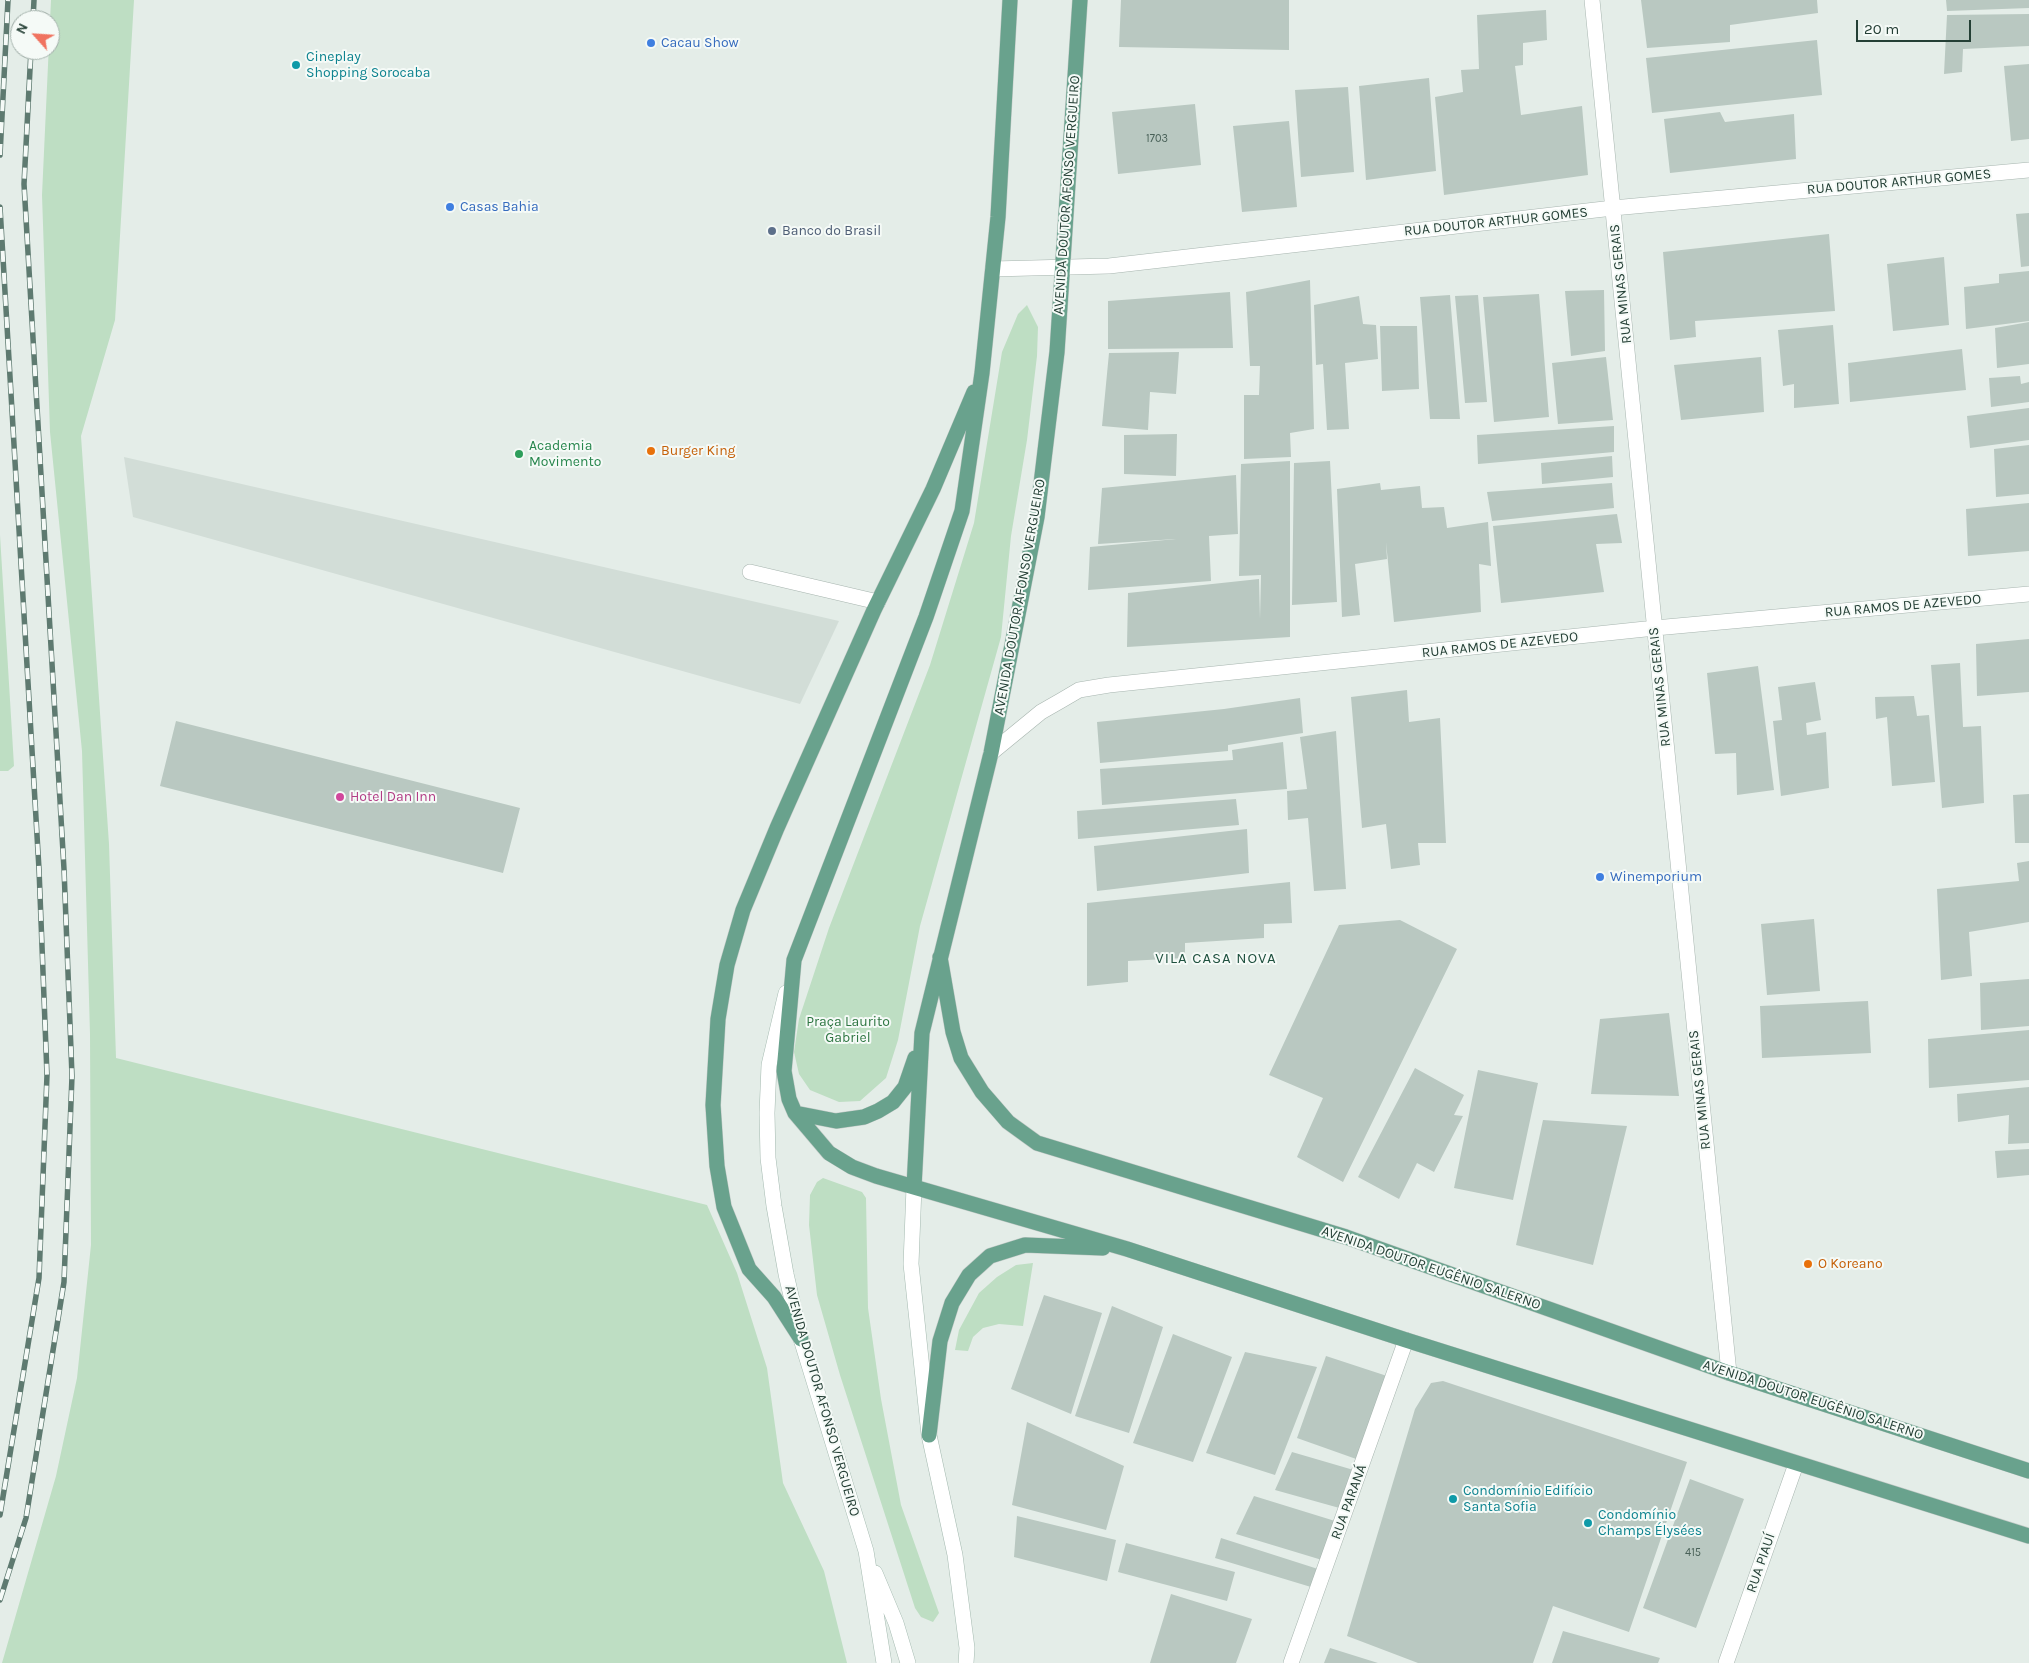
<!DOCTYPE html>
<html>
<head>
<meta charset="utf-8">
<style>
	body { margin:0 }
	#map { position:relative; width:2029px; height:1663px; overflow:hidden; background:#e4ede8; font-family:Karla,sans-serif }
	canvas { display:block }
	.north { position:absolute; left:10px; top:10px; width:50px; height:50px; box-sizing:border-box; background:#f5faf7; border:1px solid #a1afa9; border-radius:50%; rotate:296deg; font-size:14px; font-weight:700; line-height:20px; text-align:center; color:#243f35 }
	.north::after { content:''; display:block; margin:auto; width:18px; height:22px; background:#f07360; clip-path:polygon(50% 0,100% 100%,50% 72%,0 100%) }
	.scale { position:absolute; left:1856px; top:20px; width:115px; height:22px; box-sizing:border-box; border:2px solid #243f35; border-top:0; padding-left:6px; font-size:15px; line-height:18px; white-space:nowrap; color:#243f35; -webkit-text-stroke:4px #f5faf7; paint-order:stroke }
</style>
</head>
<body>
<div id="map">
<canvas width="2029" height="1663"></canvas>
<div class="north">N</div>
<div class="scale">20 m</div>
</div>
<script>
const context = document.querySelector('canvas').getContext('2d');
context.lineJoin = 'round';
function fillPath(path, color) {
  context.fillStyle = color;
  context.fill(path, 'evenodd');
}
function poly(rows) {
  const path = new Path2D();
  for (const r of rows) {
    path.moveTo(r[0], r[1]);
    for (let i = 2; i < r.length; i += 2) path.lineTo(r[i], r[i + 1]);
  }
  return path;
}
function strokePath(path, color, width, dash) {
  context.strokeStyle = color;
  context.lineWidth = width;
  context.lineCap = dash ? 'butt' : 'round';
  context.setLineDash(dash || []);
  context.stroke(path);
}
function drawText(font, color, halo, rows, align = 'center') {
  context.font = font + ' Karla,sans-serif';
  context.lineWidth = 4;
  context.setLineDash([]);
  context.textBaseline = 'middle';
  context.strokeStyle = halo;
  context.fillStyle = color;
  for (const [text, x, y, turn = 0] of rows) {
    context.save();
    context.translate(x, y);
    context.rotate((+turn || 0) * Math.PI / 180);
    context.textAlign = isNaN(turn) ? turn : align;
    if (halo) context.strokeText(text, 0, 0);
    context.fillText(text, 0, 0);
    context.restore();
  }
}
fillPath(poly([
	[124,457,839,621,800,704,133,517]
]), '#d2ddd7');
fillPath(poly([
	[51,0,134,0,115,320,81,436,109,844,116,1058,707,1205,737,1273,767,1368,783,1483,824,1571,847,1663,2,1663,56,1476,77,1378,91,1245,90,1034,82,751,50,432,42,195],
	[1027,305,1038,327,1037,356,1027,440,1011,536,1001,637,920,926,898,1040,886,1078,860,1101,839,1102,810,1090,799,1074,794,1052,799,1019,829,928,930,665,974,523,1002,352,1018,314],
	[0,535,14,766,8,771,0,771],
	[823,1178,862,1192,866,1198,868,1308,881,1399,901,1505,939,1613,933,1622,921,1617,915,1608,840,1375,817,1295,809,1225,810,1195,817,1182],
	[1033,1263,1023,1326,999,1324,983,1328,973,1337,968,1351,955,1350,959,1330,979,1293,997,1277,1016,1265]
]), '#bedec3');
fillPath(poly([
	[1121,0,1289,0,1289,50,1119,47],
	[1641,0,1817,0,1818,13,1730,25,1730,42,1647,48],
	[1946,0,2029,0,2029,8,1947,11],
	[1546,10,1547,40,1523,43,1523,65,1515,66,1521,115,1582,106,1588,175,1444,195,1435,97,1463,92,1461,70,1479,69,1477,15],
	[2029,14,2029,46,1963,49,1962,72,1944,74,1947,15],
	[1817,40,1822,95,1652,113,1646,58],
	[2029,64,2029,139,2011,141,2004,66],
	[1429,78,1436,171,1366,180,1359,86],
	[1348,87,1354,172,1301,177,1295,90],
	[1195,104,1201,165,1118,174,1112,112],
	[1720,112,1725,122,1794,114,1796,159,1670,173,1664,119],
	[1289,121,1297,207,1242,212,1233,126],
	[2029,213,2029,266,2021,267,2016,214],
	[1829,234,1835,311,1695,321,1696,337,1670,340,1663,252],
	[1944,257,1949,325,1893,331,1887,264],
	[2029,271,2029,321,1966,329,1964,287,1999,283,1999,274],
	[1310,280,1314,429,1290,433,1291,457,1244,459,1244,395,1259,395,1260,366,1250,366,1246,292],
	[1604,290,1605,351,1571,356,1565,291],
	[1230,292,1233,348,1108,349,1108,301],
	[1539,294,1549,417,1494,422,1483,297],
	[1450,295,1460,419,1430,419,1420,297],
	[1478,295,1487,402,1465,403,1455,296],
	[1359,296,1363,324,1376,325,1378,359,1345,363,1349,429,1327,430,1323,364,1316,365,1314,305],
	[2029,322,2029,364,1997,368,1995,328],
	[1833,325,1839,404,1794,408,1794,384,1783,386,1778,330],
	[1380,326,1417,326,1419,389,1382,391],
	[1962,349,1966,390,1850,402,1848,363],
	[1179,352,1176,394,1150,392,1148,430,1102,426,1109,353],
	[1606,357,1613,420,1558,424,1552,363],
	[1761,357,1764,412,1681,420,1674,365],
	[2020,376,2021,384,2029,382,2029,402,1991,407,1989,378],
	[2029,408,2029,440,1970,448,1967,416],
	[1614,426,1614,452,1478,464,1477,435],
	[1177,434,1176,476,1124,474,1124,435],
	[2029,445,2029,494,1996,497,1994,449],
	[1612,456,1613,477,1542,484,1541,463],
	[1290,461,1290,637,1127,647,1128,593,1259,579,1260,619,1261,575,1239,576,1241,464],
	[1330,461,1337,602,1292,605,1294,463],
	[1236,475,1238,534,1209,536,1211,581,1088,590,1090,547,1176,539,1098,544,1102,488],
	[1380,483,1381,490,1420,486,1422,508,1444,507,1447,528,1488,522,1491,566,1479,564,1481,612,1394,622,1386,542,1387,559,1355,564,1360,615,1342,617,1337,489],
	[1612,483,1614,508,1492,521,1487,492],
	[2029,503,2029,551,1968,556,1966,509],
	[1617,514,1622,543,1596,544,1604,592,1501,603,1493,526],
	[2029,639,2029,692,1977,696,1976,644],
	[1960,663,1963,727,1981,726,1984,803,1942,808,1931,665],
	[1758,666,1774,790,1737,795,1736,753,1715,754,1707,673],
	[1815,682,1821,720,1806,723,1807,735,1826,732,1829,788,1781,796,1773,721,1782,720,1778,687],
	[1407,690,1409,722,1440,718,1446,843,1418,843,1420,865,1391,869,1386,824,1362,828,1351,697],
	[1914,696,1917,716,1929,715,1935,782,1892,786,1887,717,1876,719,1875,697],
	[1300,698,1303,733,1228,745,1228,751,1100,763,1097,722,1224,709],
	[176,721,520,808,503,873,160,786],
	[1336,731,1346,889,1314,891,1308,818,1288,820,1287,791,1307,789,1300,737],
	[1283,742,1287,789,1102,805,1100,769,1233,760,1232,750],
	[2029,794,2029,843,2015,843,2013,795],
	[1236,799,1239,825,1078,839,1077,811],
	[1247,829,1249,873,1097,891,1094,846],
	[2029,861,2029,922,1969,932,1972,976,1941,980,1937,889,2019,881,2017,863],
	[1290,882,1292,923,1264,924,1264,938,1185,943,1185,958,1128,961,1128,982,1087,986,1087,903],
	[1814,919,1820,991,1767,995,1761,924],
	[1400,920,1457,949,1343,1182,1297,1157,1323,1098,1269,1075,1339,925],
	[2029,979,2029,1026,1981,1030,1980,983],
	[1868,1001,1871,1053,1762,1058,1760,1006],
	[1669,1013,1679,1096,1591,1094,1600,1019],
	[2029,1030,2029,1080,1929,1088,1928,1039],
	[1415,1068,1464,1095,1454,1115,1463,1116,1434,1172,1417,1163,1399,1199,1358,1177],
	[1478,1070,1538,1083,1513,1200,1454,1188],
	[2029,1087,2029,1143,2008,1144,2009,1115,1958,1122,1957,1094],
	[1543,1120,1627,1126,1593,1265,1516,1245],
	[2029,1149,2029,1175,1997,1178,1995,1151],
	[1044,1295,1102,1313,1071,1414,1011,1389],
	[1112,1306,1163,1327,1129,1433,1075,1416],
	[1173,1334,1232,1357,1193,1462,1133,1443],
	[1245,1352,1317,1367,1275,1475,1206,1453],
	[1326,1356,1387,1376,1359,1460,1297,1438],
	[1443,1381,1687,1462,1629,1632,1553,1606,1533,1663,1418,1663,1347,1636,1415,1409,1431,1383],
	[1027,1422,1124,1466,1106,1530,1012,1505],
	[1292,1452,1357,1471,1343,1509,1275,1490],
	[1690,1479,1744,1499,1696,1628,1643,1608],
	[1254,1496,1335,1521,1322,1560,1236,1534],
	[1017,1516,1116,1540,1107,1581,1014,1557],
	[1221,1538,1318,1569,1311,1587,1215,1558],
	[1126,1543,1235,1572,1227,1601,1118,1572],
	[1171,1594,1252,1619,1236,1663,1150,1663],
	[1563,1631,1660,1658,1658,1663,1552,1663],
	[1330,1648,1378,1663,1324,1663]
]), '#b9c8c1');
const service = poly([
	[750,572,878,602]
]);
const minor = poly([
	[1592,0,1729,1373],
	[993,269,1109,266,1613,208,2029,170],
	[991,753,1041,712,1062,700,1079,690,1109,685,1655,628,2029,594],
	[1291,1663,1406,1340],
	[1726,1663,1796,1464]
]);
const secondary = poly([
	[786,993,769,1065,767,1113,768,1158,774,1206,786,1274,801,1339,866,1551,884,1663],
	[914,1187,911,1264,929,1435,955,1555,967,1648,966,1663],
	[875,1573,896,1623,908,1663]
]);
const primary = poly([
	[1010,0,998,217,982,373,962,511,926,617,794,960,784,1071,789,1099,795,1113,829,1153,852,1167,876,1176,1127,1249,1406,1340,2029,1536],
	[940,957,953,1032,961,1058,982,1092,1008,1122,1037,1143,1346,1237,1729,1373,2029,1471],
	[795,1113,836,1121,864,1117,878,1111,893,1102,905,1087,915,1058],
	[914,1187,922,1033,991,753,1037,517,1057,352,1080,0],
	[801,1339,774,1297,749,1269,724,1207,717,1166,713,1105,718,1019,727,965,743,910,777,828,874,610,933,489,974,392],
	[929,1435,940,1341,952,1303,969,1275,990,1256,1025,1245,1103,1248]
]);
strokePath(service, '#a7b5af', 16);
strokePath(minor, '#a7b5af', 16);
strokePath(secondary, '#a3b9af', 16);
strokePath(primary, '#c2c9c6', 16);
strokePath(service, '#fff', 15);
strokePath(minor, '#fff', 15);
strokePath(secondary, '#fff', 15);
strokePath(primary, '#69a28d', 15);
const rail = poly([
	[33,20,34,0],
	[0,155,8,0],
	[0,207,39,869,47,1075,39,1278,0,1515],
	[0,1600,26,1518,64,1282,72,1076,64,869,24,184,31,50]
]);
strokePath(rail, '#5e7a70', 5.5);
strokePath(rail, '#f5faf7', 4, [11]);
for (const [x, y, r, color] of [
	[651,43,5,"#3f7fe0"],
	[296,65,5,"#0f9aa8"],
	[450,207,5,"#3f7fe0"],
	[772,231,5,"#5c6f8a"],
	[651,451,5,"#e8710a"],
	[519,454,5,"#2e9e5b"],
	[340,797,5,"#d1479c"],
	[1600,877,5,"#3f7fe0"],
	[1808,1264,5,"#e8710a"],
	[1453,1499,5,"#0f9aa8"],
	[1588,1523,5,"#0f9aa8"]
]) {
  const dot = new Path2D();
  dot.arc(x, y, r, 0, 2 * Math.PI);
  context.fillStyle = color;
  context.fill(dot);
  strokePath(dot, '#f5faf7', 2);
}
drawText('11px', '#496158', null, [
	["1703",1157,139],
	["415",1693,1553]
]);
drawText('14px', '#366cbe', '#f5faf7', [
	["Cacau Show",661,43],
	["Casas Bahia",460,207],
	["Winemporium",1610,877]
], 'left');
drawText('14px', '#0d838f', '#f5faf7', [
	["Cineplay",306,57],
	["Shopping Sorocaba",306,73],
	["Condomínio Edifício",1463,1491],
	["Santa Sofia",1463,1507],
	["Condomínio",1598,1515],
	["Champs Élysées",1598,1531]
], 'left');
drawText('14px', '#243f35', '#f5faf7', [
	["RUA DOUTOR ARTHUR GOMES",1899,182,-5],
	["AVENIDA DOUTOR AFONSO VERGUEIRO",1067,195,-86],
	["RUA DOUTOR ARTHUR GOMES",1496,222,-6],
	["RUA MINAS GERAIS",1621,284,-96],
	["AVENIDA DOUTOR AFONSO VERGUEIRO",1020,597,-80],
	["RUA RAMOS DE AZEVEDO",1903,606,-5],
	["RUA RAMOS DE AZEVEDO",1500,645,-6],
	["RUA MINAS GERAIS",1660,687,-96],
	["RUA MINAS GERAIS",1700,1090,-96],
	["AVENIDA DOUTOR EUGÊNIO SALERNO",1431,1268,19],
	["AVENIDA DOUTOR EUGÊNIO SALERNO",1813,1400,18],
	["AVENIDA DOUTOR AFONSO VERGUEIRO",822,1401,74],
	["RUA PARANÁ",1349,1502,-70],
	["RUA PIAUÍ",1761,1563,-71]
]);
drawText('14px', '#4e5e75', '#f5faf7', [
	["Banco do Brasil",782,231]
], 'left');
drawText('14px', '#27864d', '#f5faf7', [
	["Academia",529,446],
	["Movimento",529,462]
], 'left');
drawText('14px', '#c56008', '#f5faf7', [
	["Burger King",661,451],
	["O Koreano",1818,1264]
], 'left');
drawText('14px', '#b23c85', '#f5faf7', [
	["Hotel Dan Inn",350,797]
], 'left');
drawText('14px', '#2e7642', '#f5faf7', [
	["Praça Laurito",848,1022],
	["Gabriel",848,1038]
]);
context.letterSpacing = '1px';
drawText('15px', '#1f513f', '#f5faf7', [
	["VILA CASA NOVA",1216,959]
]);
context.letterSpacing = '0px';
</script>
</body>
</html>
